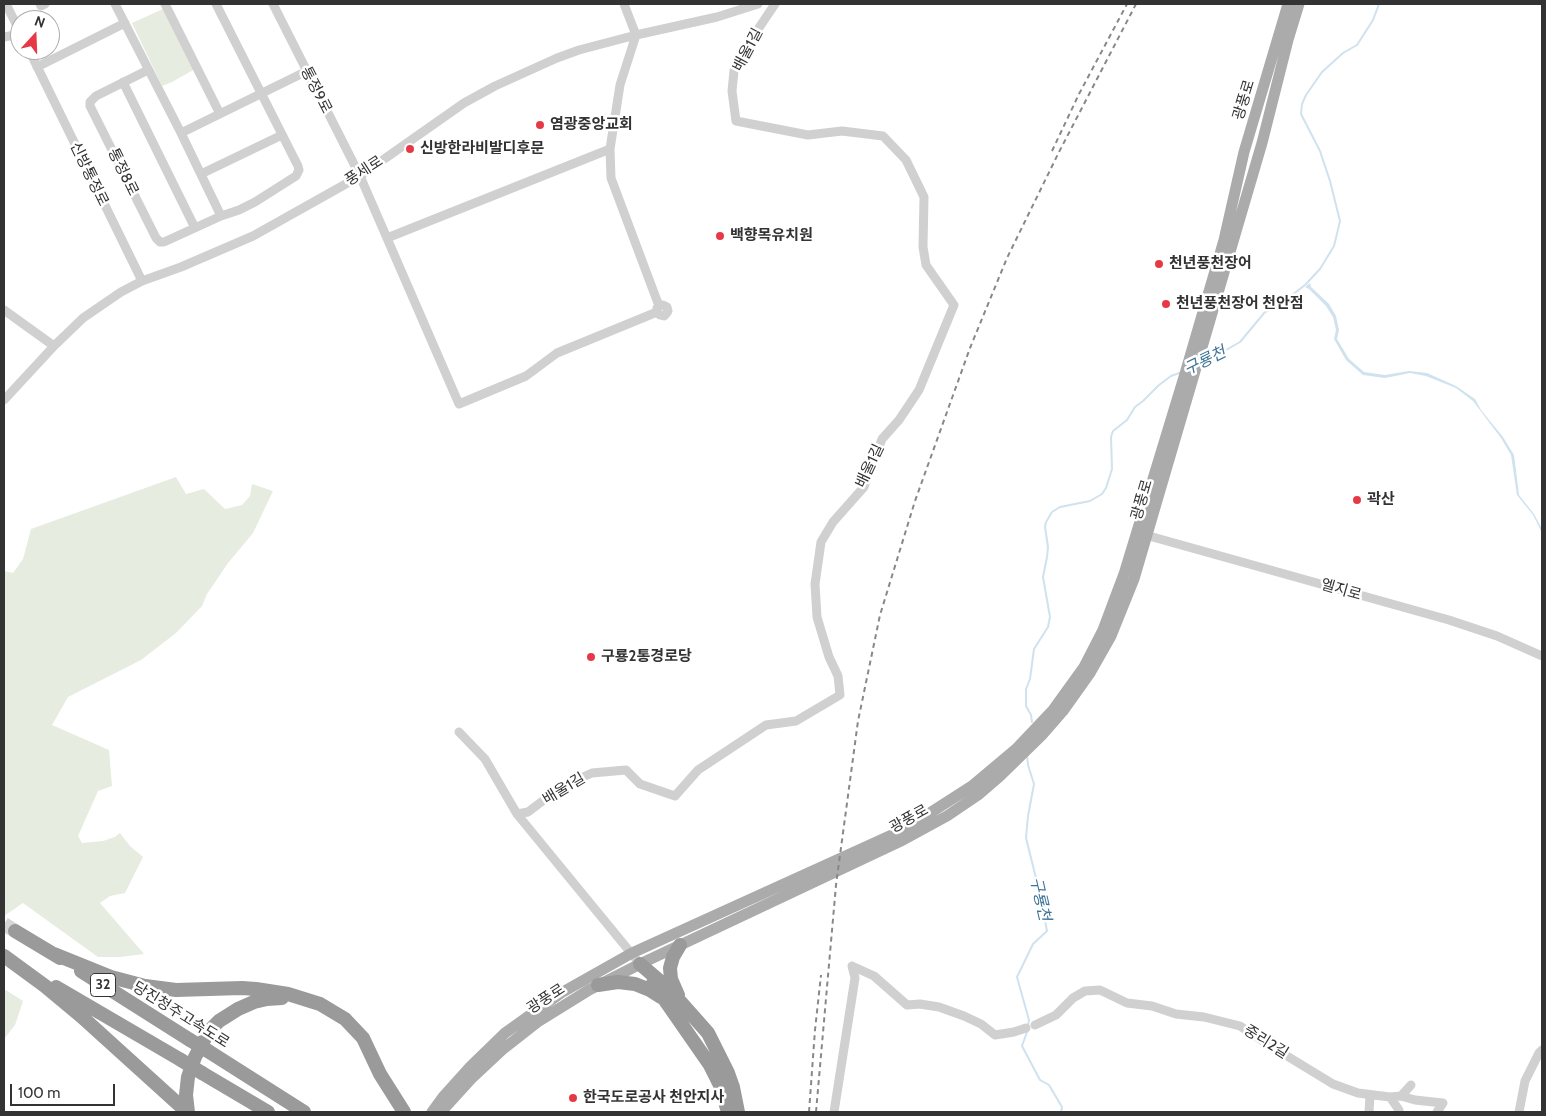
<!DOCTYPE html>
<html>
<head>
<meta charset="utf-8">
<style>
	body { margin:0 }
	#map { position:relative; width:1546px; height:1116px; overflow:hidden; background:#fff; font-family:Cabin,sans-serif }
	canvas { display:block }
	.frame { position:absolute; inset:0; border:5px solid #333; pointer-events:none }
	.north { position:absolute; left:10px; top:10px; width:50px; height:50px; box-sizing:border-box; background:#fff; border:1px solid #adadad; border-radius:50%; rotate:20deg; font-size:14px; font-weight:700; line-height:20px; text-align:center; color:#333 }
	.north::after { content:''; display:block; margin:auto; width:18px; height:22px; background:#e63946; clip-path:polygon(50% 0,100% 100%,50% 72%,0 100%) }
	.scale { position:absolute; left:10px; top:1084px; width:105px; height:22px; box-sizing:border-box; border:2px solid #333; border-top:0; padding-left:6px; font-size:15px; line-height:18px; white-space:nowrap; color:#333; -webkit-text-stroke:4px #fff; paint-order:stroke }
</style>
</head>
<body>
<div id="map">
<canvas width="1546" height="1116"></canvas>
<div class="frame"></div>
<div class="north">N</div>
<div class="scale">100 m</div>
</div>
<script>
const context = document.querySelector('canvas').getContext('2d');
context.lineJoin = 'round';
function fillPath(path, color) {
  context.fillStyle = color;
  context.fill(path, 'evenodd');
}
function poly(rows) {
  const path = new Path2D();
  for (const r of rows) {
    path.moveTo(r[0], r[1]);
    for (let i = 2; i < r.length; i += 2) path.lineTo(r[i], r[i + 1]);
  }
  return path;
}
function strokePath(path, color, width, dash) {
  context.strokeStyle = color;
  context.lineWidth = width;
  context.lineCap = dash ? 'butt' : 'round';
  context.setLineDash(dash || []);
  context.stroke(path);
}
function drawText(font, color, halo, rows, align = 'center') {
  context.font = font + ' Cabin,"Noto Sans KR",sans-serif';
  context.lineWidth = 5;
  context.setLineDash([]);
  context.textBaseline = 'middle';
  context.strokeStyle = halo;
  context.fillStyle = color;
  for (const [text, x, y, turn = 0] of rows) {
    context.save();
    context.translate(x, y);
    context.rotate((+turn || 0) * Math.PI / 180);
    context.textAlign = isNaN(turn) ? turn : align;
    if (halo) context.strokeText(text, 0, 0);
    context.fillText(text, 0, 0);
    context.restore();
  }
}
fillPath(poly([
	[163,9,195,69,172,82,162,86,132,23],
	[176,477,186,494,204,489,225,509,242,505,250,496,252,484,273,491,253,533,228,563,207,594,202,606,176,633,141,660,68,697,52,725,109,750,112,786,98,791,78,836,82,843,103,841,115,837,120,833,130,846,143,857,125,893,110,896,100,903,144,954,120,957,98,957,23,903,4,916,4,571,13,573,23,559,31,529],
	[4,989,23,1001,15,1025,4,1039]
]), '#e6ecdf');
fillPath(poly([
	[1310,283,1311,287,1329,304,1336,316,1339,330,1337,339,1349,359,1364,372,1385,375,1409,371,1427,373,1456,386,1475,399,1481,410,1503,437,1514,455,1519,495,1534,514,1542,529,1542,533,1533,515,1517,495,1511,455,1501,438,1473,401,1456,388,1426,376,1410,373,1385,378,1363,375,1346,360,1334,339,1336,330,1333,317,1326,306,1309,289,1305,287]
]), '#cfe2ee');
strokePath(poly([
	[1203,364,1214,360,1226,350,1240,342,1265,312,1278,306,1305,285,1320,269,1334,246,1340,221,1330,181,1320,151,1301,114,1302,104,1306,95,1322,72,1343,53,1357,45,1373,20,1379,4],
	[1032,722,1031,715,1026,706,1026,689,1030,679,1034,649,1048,627,1050,617,1043,577,1047,557,1048,547,1045,527,1046,522,1052,512,1060,507,1090,501,1102,494,1106,488,1112,469,1111,437,1113,431,1127,420,1135,407,1143,401,1159,385,1171,376,1182,372],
	[1027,755,1028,765,1034,784,1028,816,1026,838,1039,890,1047,931,1033,944,1017,977,1029,1020,1028,1025],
	[1027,1032,1022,1046,1040,1080,1049,1085,1062,1107,1061,1112]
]), '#cfe2ee', 2);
strokePath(poly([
	[4,924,15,931]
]), '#d6d6d6', 14, [14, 7]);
strokePath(poly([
	[6,4,20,32],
	[40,4,41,6,45,4],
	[115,4,181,133,307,71],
	[165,4,220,114],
	[273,4,360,176,459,404,526,376,557,353,657,312],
	[624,4,636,35,620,85,610,149,611,178,659,306,657,308,657,312,660,315,664,316,666,314,668,311,667,307,663,305,659,306],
	[4,37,20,34],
	[29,50,142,281],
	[37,67,125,23],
	[148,70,96,96,90,102,90,106,156,238,160,242,164,242,221,216,239,210,255,202,296,176,299,170,298,166,216,4],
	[123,82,195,228],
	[181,133,221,216],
	[201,174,282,135],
	[387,238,610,149],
	[4,310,54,346],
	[4,400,54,346,83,318,121,292,142,281,181,267,253,236,360,176,464,103,495,86,557,58,579,50,636,35,717,17,758,4],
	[1142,534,1449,620,1497,636,1542,656],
	[459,732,485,759,517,814,528,812,561,787,592,773,626,770,640,784,675,796,698,770,766,725,796,721,840,695,838,676,829,657,817,617,815,584,821,542,833,522,864,487,882,439,899,420,919,390,954,305,926,265,923,247,924,197,906,160,883,136,842,131,808,135,736,121,732,91,734,71,748,44,775,4],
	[517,814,640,964],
	[852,966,874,976,907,1005,920,1004,939,1007,964,1016,981,1024,995,1035,1014,1032,1026,1028],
	[1035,1025,1056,1015,1073,998,1085,991,1100,990,1127,1003,1152,1006,1176,1014,1204,1017,1240,1026,1269,1045,1333,1084,1358,1093,1390,1097,1401,1096,1415,1100,1443,1103,1437,1112],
	[1401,1096,1411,1085],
	[1390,1097,1399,1110,1399,1112],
	[834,1112,855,978,852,966],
	[1369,1112,1370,1095],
	[1519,1112,1525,1081,1539,1053,1542,1050]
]), '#d0d0d0', 9);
strokePath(poly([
	[432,1112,443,1097,470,1067,505,1033,561,993,632,953,905,829,972,786,1016,749,1053,710,1084,667,1103,630,1124,574,1184,377,1224,240,1244,152,1288,4],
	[441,1112,471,1079,502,1050,539,1021,589,990,640,964,903,840,947,816,978,795,1000,776,1043,734,1063,711,1090,673,1111,636,1134,579,1262,143,1288,40,1299,4]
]), '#ababab', 11);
strokePath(poly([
	[15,931,60,958],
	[54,954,111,977,145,986,176,990,242,988,256,989,288,994,320,1004,345,1019,363,1038,380,1074,404,1112],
	[4,956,45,986,81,1016,187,1112],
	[640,964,669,989,708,1033,728,1073,733,1087,738,1112],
	[81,971,190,1040],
	[653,983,710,1065,720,1085,728,1112],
	[598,985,618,982,635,984,650,990,661,997],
	[56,987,181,1060],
	[678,995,671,979,670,968,673,957,680,945],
	[208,1051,304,1112],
	[202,1073,268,1112],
	[188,1112,186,1095,188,1077,195,1057,209,1031,219,1021,238,1009,254,1002,267,999,282,998]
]), '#9a9a9a', 14);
strokePath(poly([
	[1052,151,1079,94,1127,4],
	[809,1112,815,1030,821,975],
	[816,1112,836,885,858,721,880,615,915,501,970,348,1007,258,1059,152,1136,4]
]), '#888', 2, [5, 4]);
strokePath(poly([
	[190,1040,208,1051],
	[181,1060,202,1073]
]), '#9a9a9a', 14);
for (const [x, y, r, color] of [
	[540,125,5,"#e63946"],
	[410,149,5,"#e63946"],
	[720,236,5,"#e63946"],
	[1159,264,5,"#e63946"],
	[1166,304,5,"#e63946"],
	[1357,500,5,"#e63946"],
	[591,657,5,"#e63946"],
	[573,1098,5,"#e63946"]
]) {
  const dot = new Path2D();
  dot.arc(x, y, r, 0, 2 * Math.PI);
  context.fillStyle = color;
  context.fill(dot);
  strokePath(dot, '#fff', 2);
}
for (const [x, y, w] of [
	[103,985,25]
]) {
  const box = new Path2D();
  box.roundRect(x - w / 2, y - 11.5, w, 23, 4);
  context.fillStyle = '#fff';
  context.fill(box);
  strokePath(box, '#333', 1);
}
drawText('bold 14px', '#333', null, [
	["32",103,985]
]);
drawText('15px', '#333', '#fff', [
	["배울1길",748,50,-62],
	["통정9로",316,90,63],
	["광풍로",1244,100,-73],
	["풍세로",364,171,-33],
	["통정8로",123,172,64],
	["신방통정로",89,174,64],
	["배울1길",870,466,-65],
	["광풍로",1142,500,-74],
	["엘지로",1341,590,16],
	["배울1길",564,789,-31],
	["광풍로",909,819,-29],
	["광풍로",546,999,-33],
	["당진청주고속도로",181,1015,32],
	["중리2길",1266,1042,32]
]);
drawText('bold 15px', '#333', '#fff', [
	["염광중앙교회",550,125],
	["신방한라비발디후문",420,149],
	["백향목유치원",730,236],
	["천년풍천장어",1169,264],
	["천년풍천장어 천안점",1176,304],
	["곽산",1367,500],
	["구룡2통경로당",601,657],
	["한국도로공사 천안지사",583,1098]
], 'left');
drawText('italic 16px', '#3f7597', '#fff', [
	["구룡천",1205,361,-26],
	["구룡천",1040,899,77]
]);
</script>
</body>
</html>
